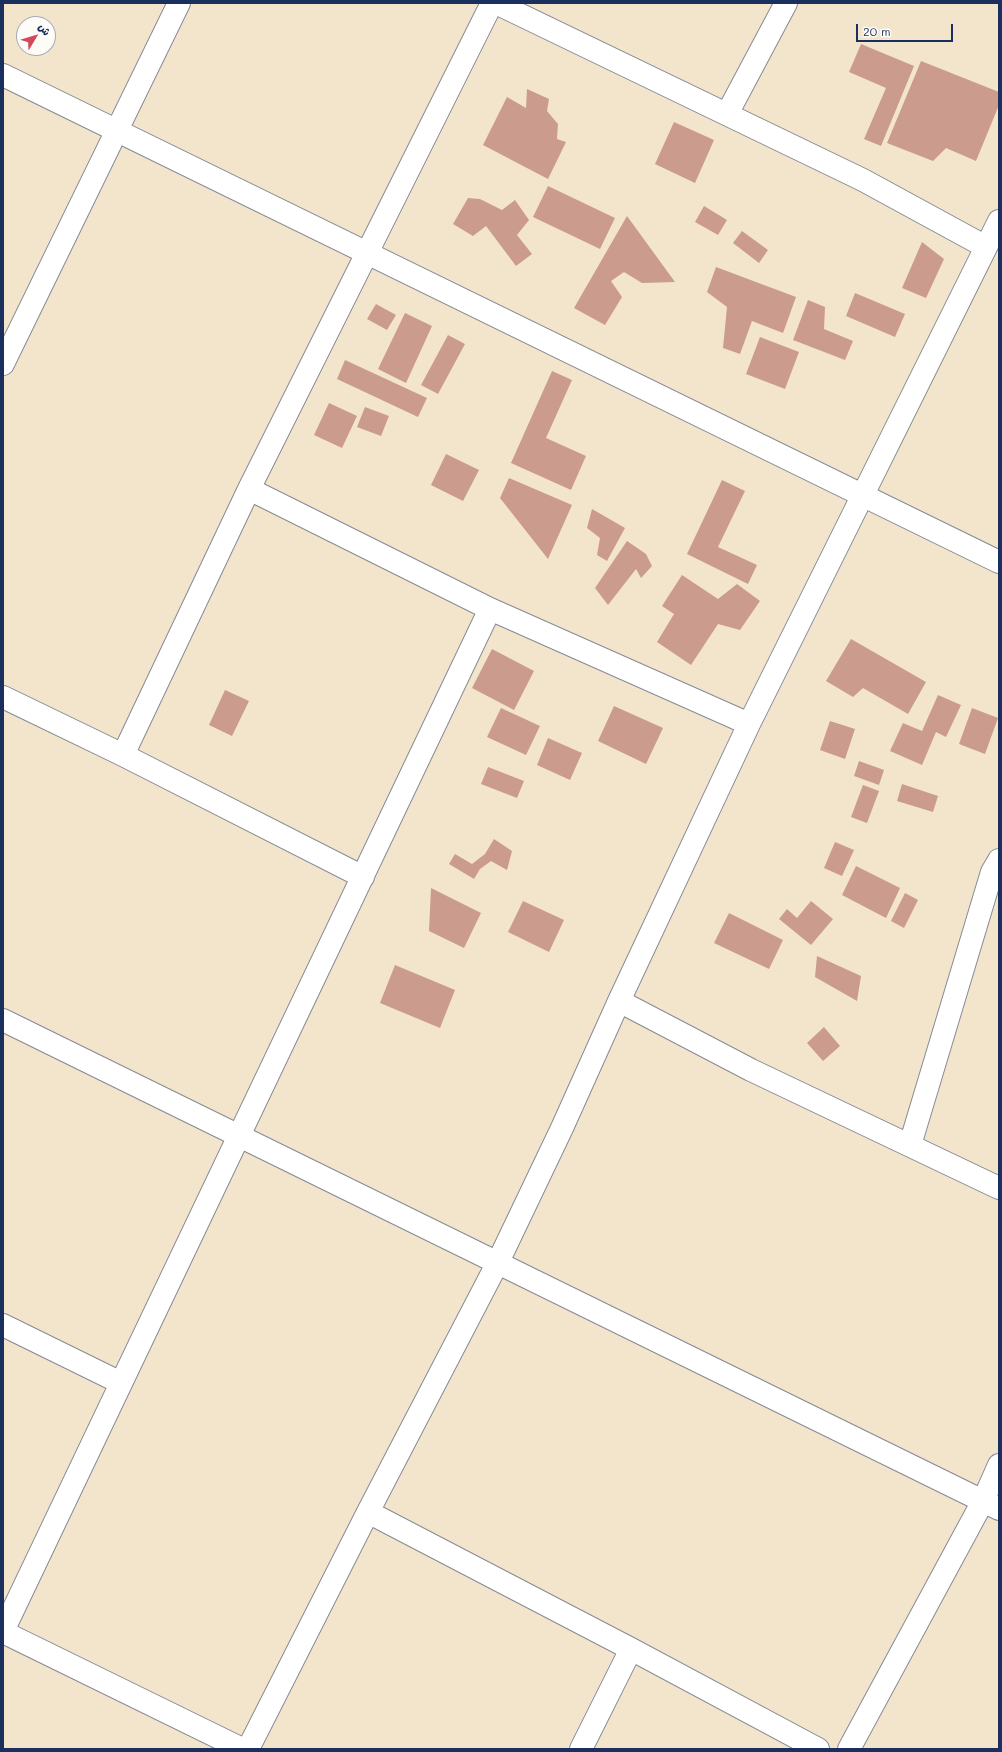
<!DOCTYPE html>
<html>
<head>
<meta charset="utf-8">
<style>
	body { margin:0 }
	#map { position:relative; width:1002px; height:1752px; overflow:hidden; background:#f3e5cc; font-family:Mali,"Playpen Sans Arabic",sans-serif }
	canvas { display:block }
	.frame { position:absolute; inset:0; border:4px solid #1b2f5e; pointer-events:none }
	.north { position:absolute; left:16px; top:16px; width:40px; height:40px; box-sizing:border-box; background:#fdfcf7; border:1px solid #a3aaba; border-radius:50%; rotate:52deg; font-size:11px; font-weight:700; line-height:16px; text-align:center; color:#1b2f5e }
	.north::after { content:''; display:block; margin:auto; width:14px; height:18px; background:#d1495b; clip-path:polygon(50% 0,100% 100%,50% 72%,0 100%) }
	.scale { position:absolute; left:856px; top:24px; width:97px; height:18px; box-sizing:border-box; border:2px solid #1b2f5e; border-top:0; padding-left:5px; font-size:12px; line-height:14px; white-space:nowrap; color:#1b2f5e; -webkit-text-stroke:3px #fdfcf7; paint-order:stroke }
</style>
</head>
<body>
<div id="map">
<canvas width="1002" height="1752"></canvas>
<div class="frame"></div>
<div class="north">ش</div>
<div class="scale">20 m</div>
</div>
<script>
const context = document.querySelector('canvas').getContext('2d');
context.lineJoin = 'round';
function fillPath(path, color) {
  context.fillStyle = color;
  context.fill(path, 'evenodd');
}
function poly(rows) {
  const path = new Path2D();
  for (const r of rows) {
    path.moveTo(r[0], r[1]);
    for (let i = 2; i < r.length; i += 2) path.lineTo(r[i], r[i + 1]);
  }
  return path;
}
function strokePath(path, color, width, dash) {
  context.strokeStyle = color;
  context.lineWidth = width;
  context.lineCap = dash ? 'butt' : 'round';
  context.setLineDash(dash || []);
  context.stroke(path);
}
fillPath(poly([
	[861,44,914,66,881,146,864,139,886,88,849,72],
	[921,61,999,92,999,105,976,161,946,148,933,161,887,143],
	[527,89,549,99,547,111,558,124,557,139,566,142,548,179,483,145,507,97,526,108],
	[674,122,714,140,695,183,655,164],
	[548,186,615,218,600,249,533,217],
	[468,198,480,199,502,210,515,200,529,220,517,235,532,254,516,266,486,226,473,236,453,224],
	[704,206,727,220,718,235,695,222],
	[627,216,675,282,642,283,624,272,611,281,622,297,605,325,574,308],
	[742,231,768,250,759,263,733,243],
	[922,242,944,259,926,298,902,288],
	[716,267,796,297,783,333,752,321,740,354,723,348,727,307,707,292],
	[855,293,905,314,895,337,846,316],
	[808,300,825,307,824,329,853,341,845,360,793,340],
	[376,304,396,315,387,330,367,319],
	[405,313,432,326,406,383,378,369],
	[448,335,465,344,438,394,421,385],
	[760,337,799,352,785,389,746,374],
	[345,360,427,398,418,417,337,379],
	[552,371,572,380,546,438,586,456,571,490,511,463],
	[329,403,357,416,342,448,314,435],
	[365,407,389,416,381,436,357,427],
	[446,454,479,470,463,501,431,485],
	[509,478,572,505,548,559,500,498],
	[722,480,745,491,718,547,757,565,748,584,687,554],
	[592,509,625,528,607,561,597,555,600,538,587,528],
	[627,541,646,554,652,566,641,578,636,569,608,605,595,588],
	[682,575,718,599,737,584,760,601,740,630,718,624,691,665,657,642,674,614,662,606],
	[851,639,926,682,908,714,863,688,853,697,826,681],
	[492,649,534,671,514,710,472,688],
	[225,690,249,701,232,736,209,725],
	[938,695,961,705,946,737,936,732,922,765,890,751,903,723,922,731],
	[614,706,663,728,646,764,598,741],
	[501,708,540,726,526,755,487,737],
	[972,708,998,718,985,754,959,744],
	[830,721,855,729,845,759,820,750],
	[548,738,582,753,570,780,537,765],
	[859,761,884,770,879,785,854,776],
	[488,767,524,781,517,798,481,784],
	[902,784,938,796,933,812,897,801],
	[863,785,879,791,867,823,851,817],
	[494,839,512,851,507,870,491,861,480,869,474,879,449,864,455,854,472,864,485,854],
	[835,842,854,850,842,876,824,868],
	[856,866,900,888,886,918,842,895],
	[431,888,481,913,464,948,429,931],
	[905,893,918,900,904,928,891,921],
	[523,901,564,920,549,952,508,932],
	[811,901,833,919,811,945,779,919,787,909,797,918],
	[729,913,783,940,769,969,714,943],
	[817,956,861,976,857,1001,815,977],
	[395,965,455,990,440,1028,380,1003],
	[824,1027,840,1046,823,1061,807,1043]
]), '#cb9b8d');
const minor = poly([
	[496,3,863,180,986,247],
	[3,75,999,562],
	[727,114,786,3],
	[3,364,179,3],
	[249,489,490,609,749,724],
	[3,697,123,755,363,877],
	[123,755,249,489,492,3],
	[619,1001,751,1070,999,1188],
	[3,1020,999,1509],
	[910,1145,992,872,999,860],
	[3,1325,121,1383],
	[368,1512,631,1649,818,1749],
	[3,1631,490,609],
	[3,1632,242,1749],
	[248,1749,368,1512,498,1262,562,1128,619,1001,749,724,999,221],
	[581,1749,631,1649],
	[849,1749,983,1501,999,1465]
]);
strokePath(minor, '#878a95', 24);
strokePath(minor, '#fff', 22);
</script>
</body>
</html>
